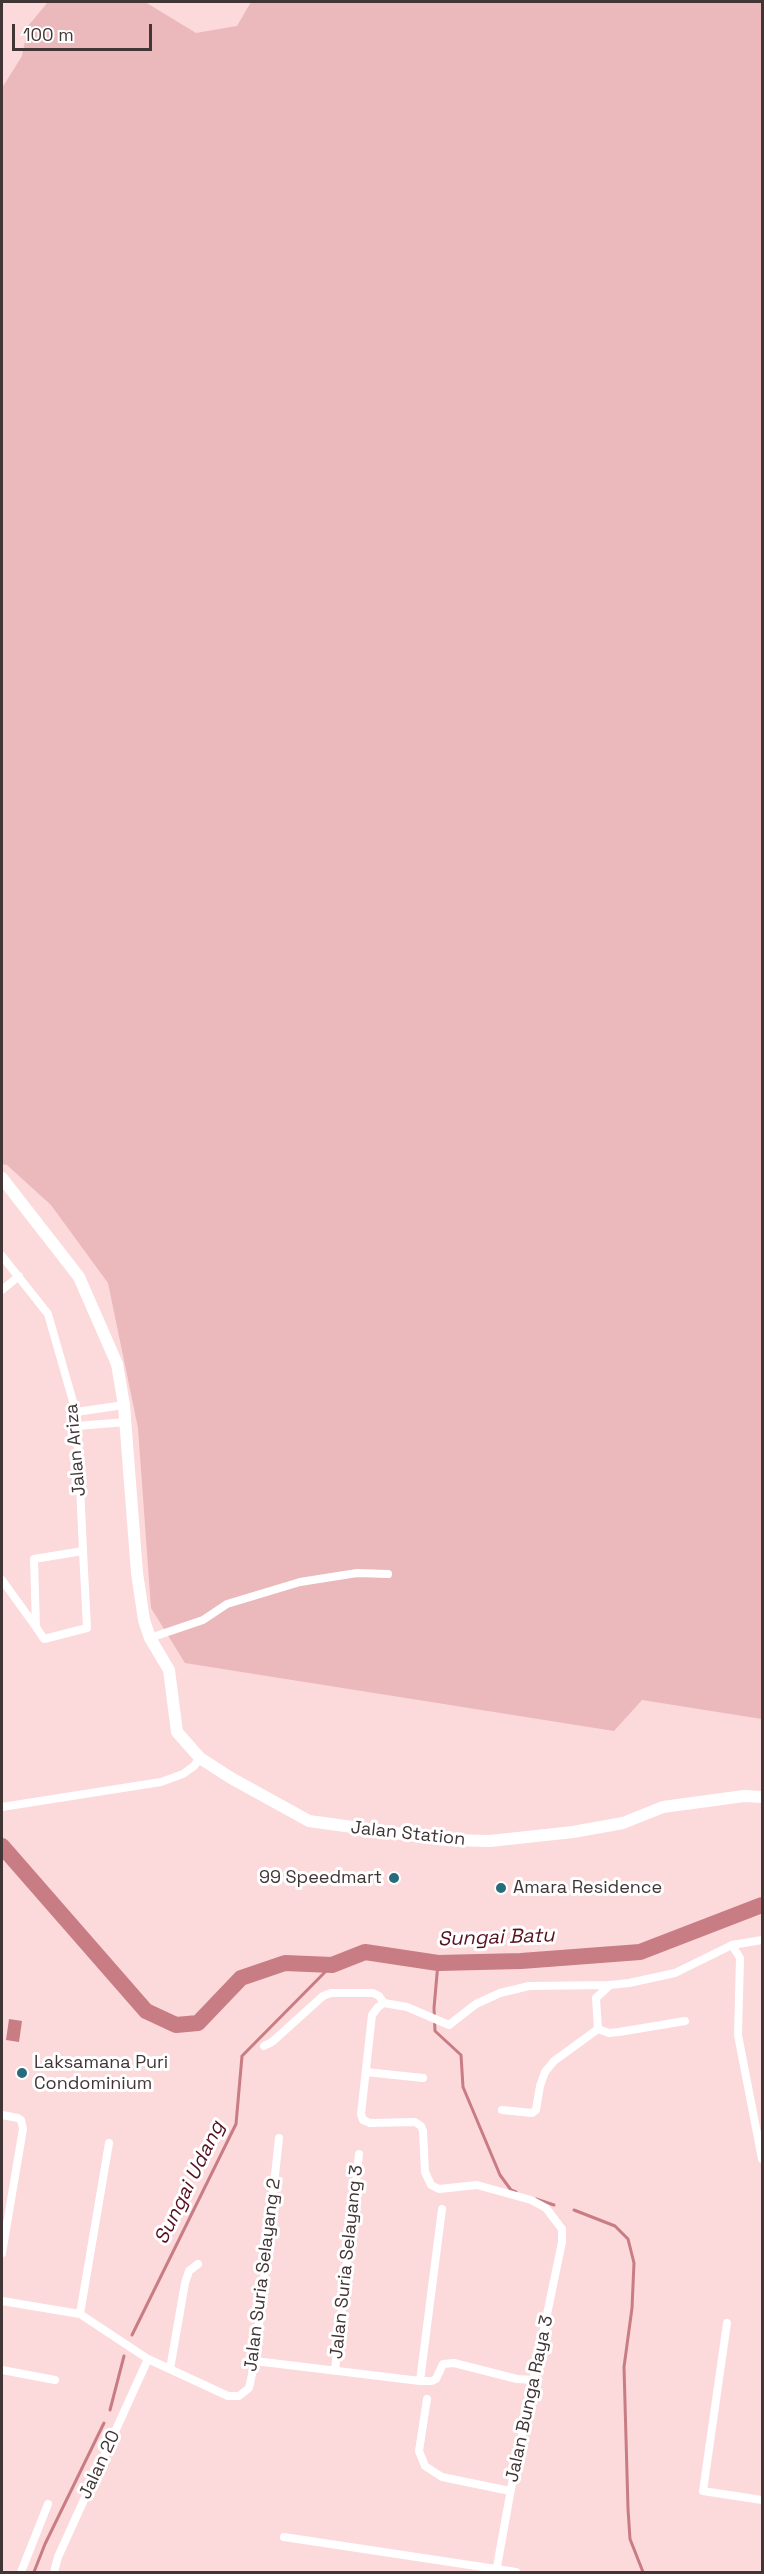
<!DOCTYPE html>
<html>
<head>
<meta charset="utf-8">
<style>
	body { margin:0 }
	#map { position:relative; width:764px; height:2574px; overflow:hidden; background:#fcd9db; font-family:"Space Grotesk",sans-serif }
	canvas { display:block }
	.frame { position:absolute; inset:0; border:3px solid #423536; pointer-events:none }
	.scale { position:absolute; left:12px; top:24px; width:140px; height:27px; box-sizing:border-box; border:3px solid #423536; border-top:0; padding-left:8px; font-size:18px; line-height:21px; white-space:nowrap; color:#423536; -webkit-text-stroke:4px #fff; paint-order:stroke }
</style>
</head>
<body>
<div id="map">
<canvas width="764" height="2574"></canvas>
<div class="frame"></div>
<div class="scale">100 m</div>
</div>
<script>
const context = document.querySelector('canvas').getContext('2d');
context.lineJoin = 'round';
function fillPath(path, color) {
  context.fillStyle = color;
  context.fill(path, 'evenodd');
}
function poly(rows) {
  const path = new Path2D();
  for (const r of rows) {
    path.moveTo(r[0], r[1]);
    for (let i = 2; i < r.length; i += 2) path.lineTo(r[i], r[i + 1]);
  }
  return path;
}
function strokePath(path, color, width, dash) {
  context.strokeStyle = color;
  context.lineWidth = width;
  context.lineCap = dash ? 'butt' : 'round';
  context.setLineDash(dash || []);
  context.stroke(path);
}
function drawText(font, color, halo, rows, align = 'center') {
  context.font = font + ' "Space Grotesk",sans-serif';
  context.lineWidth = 6;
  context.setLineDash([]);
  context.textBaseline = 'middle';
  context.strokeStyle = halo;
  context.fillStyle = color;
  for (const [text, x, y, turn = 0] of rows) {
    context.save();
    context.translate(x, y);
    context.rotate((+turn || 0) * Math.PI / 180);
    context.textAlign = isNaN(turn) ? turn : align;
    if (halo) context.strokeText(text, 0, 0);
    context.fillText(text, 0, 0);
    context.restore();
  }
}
fillPath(poly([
	[48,2,145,2,196,33,237,26,251,2,762,2,762,1719,642,1700,614,1731,185,1663,151,1608,138,1428,108,1283,51,1205,7,1165,2,1164,2,88,22,56,28,26]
]), '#ebb8bc');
fillPath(poly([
	[9,2019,22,2021,19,2042,6,2040]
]), '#c87c84');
strokePath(poly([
	[438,1963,434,2008,435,2031,461,2055,463,2087,500,2175,511,2190,516,2192],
	[536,2199,554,2205],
	[574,2210,615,2226,628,2239,634,2263,632,2308,624,2367,628,2509,630,2539,643,2572],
	[132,2335,236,2124,242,2056,332,1965],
	[110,2410,124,2356],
	[34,2572,45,2544,104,2423]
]), '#c87c84', 3);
strokePath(poly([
	[2,1846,146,2011,176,2025,198,2023,241,1978,285,1963,332,1965,365,1952,438,1963,521,1961,640,1952,762,1905]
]), '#c87c84', 16);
strokePath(poly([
	[2,1256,48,1314,76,1412,78,1440,83,1551,87,1628,44,1639,36,1627,34,1559,83,1551],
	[2,1290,19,1276],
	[76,1412,124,1405],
	[77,1426,126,1422],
	[2,1580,36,1627],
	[150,1638,203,1620,227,1604,300,1582,357,1573,388,1574],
	[2,1807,161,1782,183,1774,194,1766,200,1758],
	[732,1945,740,1958,738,2035,762,2159],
	[598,2029,609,2033,619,2032,685,2021],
	[264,2046,272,2042,323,1996,331,1993,373,1993,379,1996,384,2003],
	[366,2072,423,2078],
	[502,2110,532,2113,536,2110,540,2086,545,2072,554,2061,598,2029,596,1998,610,1985],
	[2,2115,18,2118,21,2120,23,2129,2,2253],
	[2,2301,80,2314,148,2359,228,2396,239,2396,249,2388,255,2361,279,2138],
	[80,2314,109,2143],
	[727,2323,703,2491,762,2500],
	[255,2361,420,2381,442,2209],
	[170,2369,185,2283,189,2271,198,2264],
	[2,2370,55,2380],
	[335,2370,359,2154],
	[420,2381,432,2381,436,2379,443,2364,454,2363,517,2379,534,2380],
	[427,2399,419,2451,425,2466,442,2477,510,2491],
	[284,2537,516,2572],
	[21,2572,48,2504],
	[54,2572,58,2557,148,2359],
	[496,2572,513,2478,562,2242,562,2229,546,2208,531,2200,477,2185,439,2189,431,2185,425,2172,423,2131,421,2126,415,2122,370,2123,363,2120,361,2114,372,2015,378,2007,384,2003,407,2007,449,2025,476,2004,500,1993,529,1986,610,1985,629,1983,675,1973,732,1945,762,1940]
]), '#fff', 8);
strokePath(poly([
	[2,1178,79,1277,117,1364,124,1405,137,1573,144,1620,150,1638,169,1670,177,1732,200,1758,231,1778,309,1821,446,1840,490,1841,573,1832,623,1823,663,1807,744,1796,762,1797]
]), '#fff', 12);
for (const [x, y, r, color] of [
	[394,1878,6,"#266c7a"],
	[501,1888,6,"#266c7a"],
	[22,2073,6,"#266c7a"]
]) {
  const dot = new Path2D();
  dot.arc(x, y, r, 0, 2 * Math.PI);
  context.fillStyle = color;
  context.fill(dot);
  strokePath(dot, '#fff', 2);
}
drawText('18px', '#423536', '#fff', [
	["Jalan Ariza",76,1450,-95],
	["Jalan Station",408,1834,6],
	["Jalan Suria Selayang 3",347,2262,-84],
	["Jalan Suria Selayang 2",263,2275,-83],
	["Jalan Bunga Raya 3",530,2399,-78],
	["Jalan 20",100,2465,-65]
]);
drawText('18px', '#423536', '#fff', [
	["99 Speedmart",382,1878,"right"],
	["Amara Residence",513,1888],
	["Laksamana Puri",34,2063],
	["Condominium",34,2084]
], 'left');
drawText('italic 20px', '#561120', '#fff', [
	["Sungai Batu",496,1938,-2],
	["Sungai Udang",190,2183,-64]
]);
</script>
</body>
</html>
